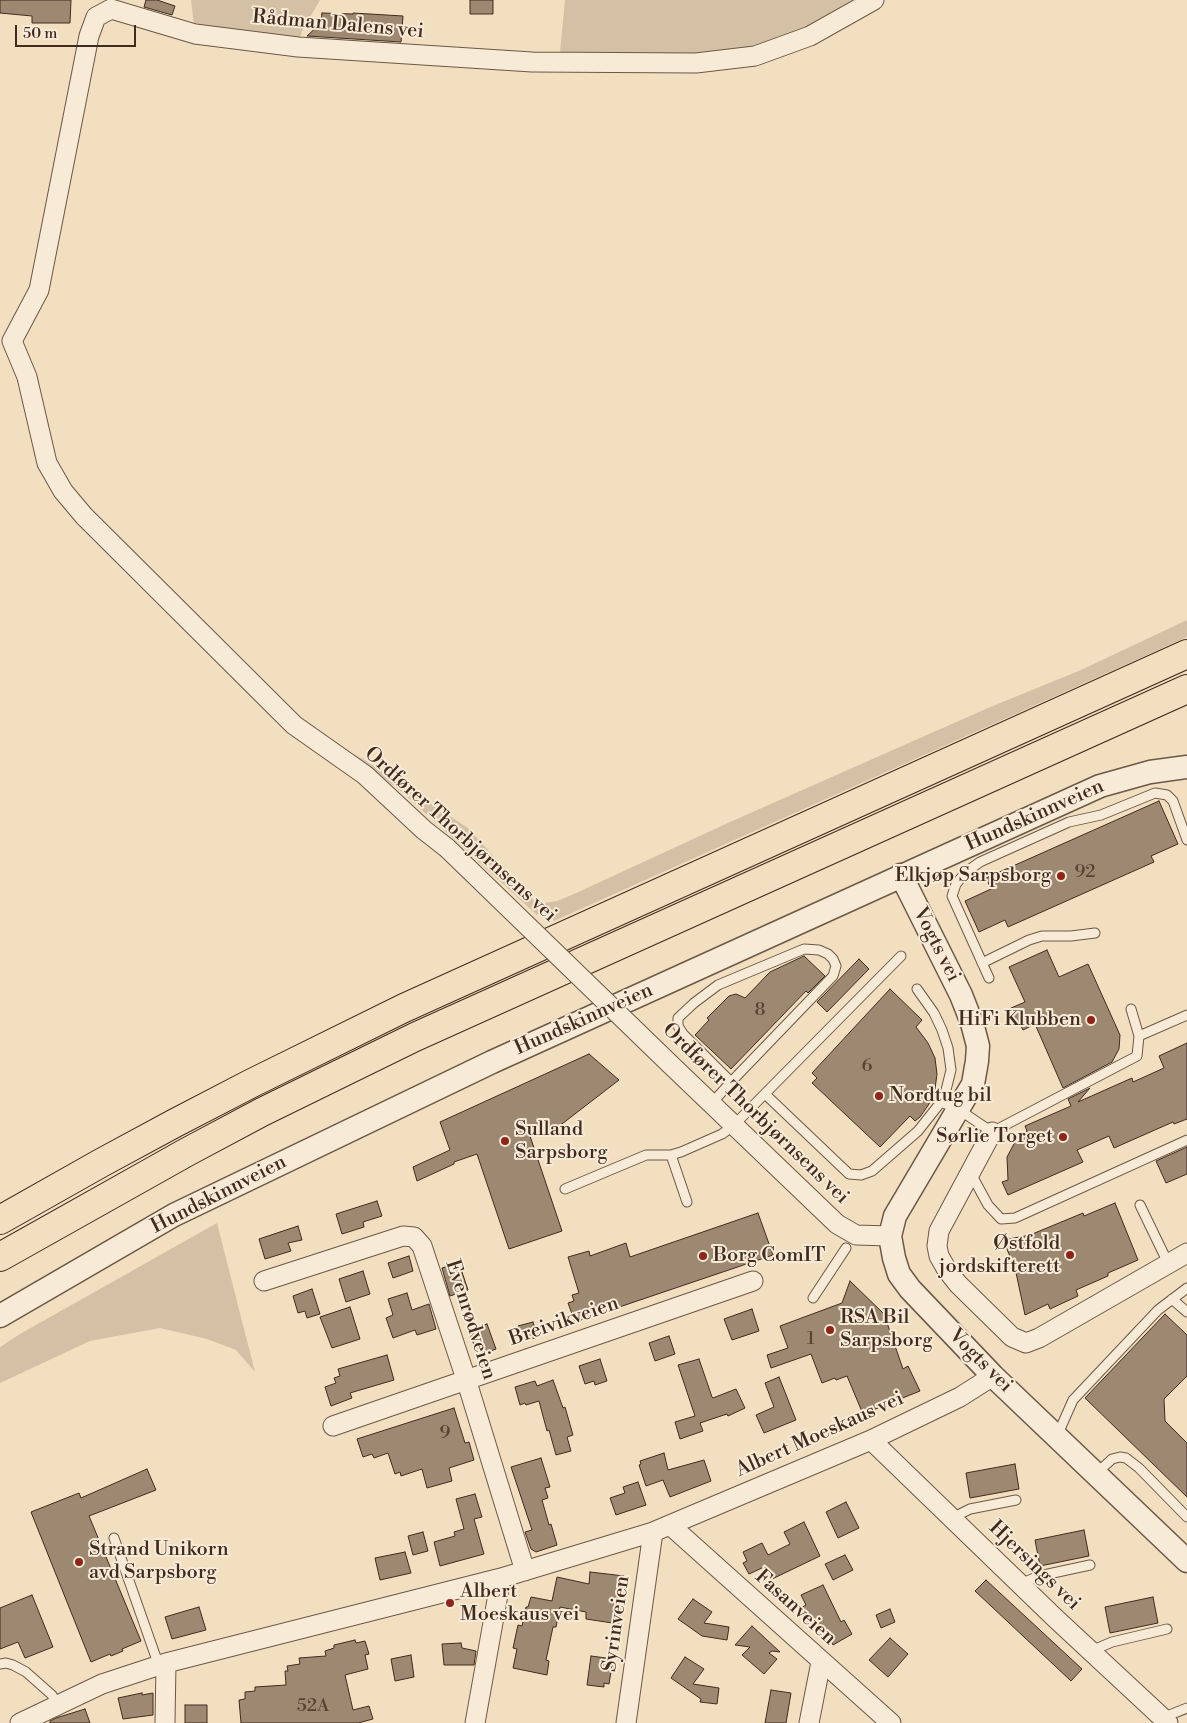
<!DOCTYPE html>
<html>
<head>
<meta charset="utf-8">
<style>
	body { margin:0 }
	#map { position:relative; width:1187px; height:1723px; overflow:hidden; background:#f2dfc0; font-family:"Libre Bodoni",serif }
	canvas { display:block }
	.scale { position:absolute; left:15px; top:25px; width:121px; height:22px; box-sizing:border-box; border:2px solid #402b1e; border-top:0; padding-left:6px; font-size:15px; line-height:18px; white-space:nowrap; color:#402b1e; -webkit-text-stroke:4px #f7ead6; paint-order:stroke }
</style>
</head>
<body>
<div id="map">
<canvas width="1187" height="1723"></canvas>
<div class="scale">50 m</div>
</div>
<script>
const context = document.querySelector('canvas').getContext('2d');
context.lineJoin = 'round';
function fillPath(path, color) {
  context.fillStyle = color;
  context.fill(path, 'evenodd');
}
function poly(rows) {
  const path = new Path2D();
  for (const r of rows) {
    path.moveTo(r[0], r[1]);
    for (let i = 2; i < r.length; i += 2) path.lineTo(r[i], r[i + 1]);
  }
  return path;
}
function strokePath(path, color, width, dash) {
  context.strokeStyle = color;
  context.lineWidth = width;
  context.lineCap = dash ? 'butt' : 'round';
  context.setLineDash(dash || []);
  context.stroke(path);
}
function drawText(font, color, halo, rows, align = 'center') {
  context.font = font + ' "Libre Bodoni",serif';
  context.lineWidth = 4;
  context.setLineDash([]);
  context.textBaseline = 'middle';
  context.strokeStyle = halo;
  context.fillStyle = color;
  for (const [text, x, y, turn = 0] of rows) {
    context.save();
    context.translate(x, y);
    context.rotate((+turn || 0) * Math.PI / 180);
    context.textAlign = isNaN(turn) ? turn : align;
    if (halo) context.strokeText(text, 0, 0);
    context.fillText(text, 0, 0);
    context.restore();
  }
}
fillPath(poly([
	[191,0,320,0,302,31,298,47,195,34],
	[565,0,874,0,755,56,559,62],
	[1187,620,1187,637,554,921,548,910,537,915,402,792,345,750,363,759,468,828,536,903,544,903,557,901,574,894,730,822,988,708,1081,670],
	[217,1223,255,1372,236,1350,207,1339,160,1328,90,1341,0,1383,0,1347,20,1334]
]), '#d4c0a4');
const building = poly([
	[0,0,71,0,70,23,32,23,32,16,0,13,0,0],
	[146,0,157,0,175,6,172,15,144,7,146,0],
	[470,0,493,0,493,14,470,14,470,0],
	[322,13,353,14,353,13,403,16,401,42,307,36,321,23,322,13],
	[1159,801,1178,844,1151,856,1154,862,1008,927,1005,920,979,932,965,901,991,889,986,878,1159,801],
	[1047,950,1059,977,1088,964,1120,1035,1119,1049,1112,1062,1063,1088,1035,1024,1023,1030,1019,1022,1017,1022,1011,1008,1025,1002,1009,967,1047,950],
	[804,956,825,976,808,993,806,991,731,1069,695,1035,709,1020,707,1018,729,996,736,994,745,998,770,972,804,956],
	[859,959,869,969,827,1012,817,1002,859,959],
	[890,989,922,1020,916,1027,928,1043,935,1058,937,1074,935,1089,929,1104,920,1117,915,1121,910,1116,880,1147,812,1083,817,1078,812,1073,890,989],
	[1187,1043,1187,1119,1174,1124,1173,1122,1114,1148,1109,1136,1077,1150,1083,1162,1008,1195,1002,1182,1008,1180,1007,1157,1015,1142,1027,1131,1025,1126,1071,1106,1068,1099,1090,1088,1078,1102,1132,1078,1133,1082,1164,1068,1159,1056,1187,1043],
	[589,1054,619,1080,558,1127,530,1136,562,1231,509,1249,477,1154,454,1162,454,1164,417,1181,413,1167,450,1150,440,1122,589,1054],
	[1187,1147,1187,1174,1166,1183,1156,1161,1187,1147],
	[377,1201,382,1216,363,1222,364,1227,342,1234,336,1214,377,1201],
	[1115,1203,1138,1260,1108,1273,1108,1276,1076,1290,1078,1296,1050,1309,1048,1304,1025,1315,1015,1268,1006,1247,1010,1245,1009,1239,1030,1235,1083,1213,1084,1216,1115,1203],
	[758,1213,773,1255,575,1322,568,1303,574,1301,572,1295,579,1293,568,1257,589,1251,590,1256,626,1243,630,1257,758,1213],
	[298,1226,302,1240,288,1243,291,1251,265,1259,259,1239,298,1226],
	[409,1256,413,1271,393,1278,388,1263,409,1256],
	[459,1263,468,1290,450,1296,442,1268,459,1263],
	[363,1271,370,1294,346,1302,339,1279,363,1271],
	[850,1281,884,1314,903,1369,908,1366,920,1391,863,1414,847,1376,836,1380,835,1378,822,1383,811,1354,771,1368,767,1355,788,1348,780,1326,842,1303,850,1281],
	[312,1289,320,1314,307,1318,305,1311,298,1313,293,1296,312,1289],
	[407,1293,412,1310,429,1304,436,1329,417,1335,415,1330,393,1338,386,1318,393,1315,388,1299,407,1293],
	[350,1307,360,1339,332,1348,320,1317,350,1307],
	[752,1309,759,1331,732,1340,724,1319,752,1309],
	[1165,1314,1187,1335,1187,1376,1164,1399,1165,1421,1187,1443,1187,1497,1085,1398,1165,1314],
	[533,1322,538,1337,523,1341,518,1326,533,1322],
	[487,1324,496,1349,478,1356,469,1331,487,1324],
	[669,1336,675,1354,655,1361,649,1343,669,1336],
	[387,1355,394,1380,350,1393,352,1398,331,1406,325,1387,336,1383,334,1378,340,1376,338,1369,387,1355],
	[600,1359,607,1381,595,1385,594,1381,585,1384,579,1366,600,1359],
	[699,1359,712,1397,713,1398,736,1389,745,1408,728,1416,727,1414,700,1423,703,1431,680,1439,675,1422,695,1416,678,1365,699,1359],
	[779,1377,796,1420,764,1433,756,1415,774,1407,765,1383,779,1377],
	[553,1380,563,1408,565,1407,573,1435,567,1437,571,1451,556,1455,549,1430,547,1431,539,1401,526,1405,525,1403,520,1405,515,1387,535,1381,537,1386,553,1380],
	[454,1408,465,1443,469,1442,474,1460,449,1468,452,1481,427,1488,422,1469,401,1476,400,1472,395,1474,388,1453,374,1458,372,1454,363,1457,357,1439,454,1408],
	[664,1453,668,1470,704,1460,711,1481,670,1497,663,1480,646,1486,639,1465,641,1464,640,1461,664,1453],
	[541,1458,550,1487,545,1488,548,1498,542,1500,549,1525,551,1524,557,1545,536,1552,531,1549,525,1532,532,1530,511,1467,541,1458],
	[1015,1464,1019,1489,970,1498,966,1473,1015,1464],
	[147,1469,156,1490,89,1516,141,1641,122,1649,123,1651,111,1656,110,1654,91,1662,31,1512,79,1493,81,1498,147,1469],
	[638,1482,646,1505,616,1515,610,1498,625,1493,623,1487,638,1482],
	[475,1494,482,1517,474,1519,484,1554,440,1566,434,1542,455,1536,454,1532,464,1529,456,1499,475,1494],
	[846,1502,859,1528,838,1538,826,1512,846,1502],
	[804,1522,820,1556,770,1580,764,1567,749,1574,743,1563,747,1561,743,1552,762,1543,768,1555,790,1544,784,1532,804,1522],
	[1084,1530,1089,1556,1040,1566,1035,1540,1084,1530],
	[423,1532,428,1551,413,1555,408,1536,423,1532],
	[405,1552,411,1573,380,1580,375,1558,405,1552],
	[845,1555,853,1570,833,1580,825,1564,845,1555],
	[590,1572,624,1576,619,1624,586,1619,586,1612,560,1607,556,1627,553,1627,546,1660,549,1661,547,1675,513,1668,517,1649,513,1648,518,1625,522,1626,526,1607,528,1607,531,1597,552,1601,557,1577,589,1584,590,1572],
	[986,1580,1082,1669,1071,1681,975,1591,986,1580],
	[823,1585,841,1622,844,1620,852,1634,833,1645,823,1626,817,1629,812,1620,808,1622,801,1608,806,1605,801,1595,823,1585],
	[32,1595,53,1647,25,1658,18,1642,0,1649,0,1608,32,1595],
	[1153,1597,1158,1623,1110,1633,1105,1607,1153,1597],
	[693,1599,712,1612,704,1623,729,1627,727,1640,702,1636,678,1619,693,1599],
	[199,1607,206,1630,172,1639,165,1617,199,1607],
	[890,1609,895,1622,881,1628,876,1615,890,1609],
	[752,1626,780,1652,772,1651,769,1653,777,1659,764,1674,742,1655,750,1647,735,1645,752,1626],
	[890,1638,908,1654,888,1677,869,1660,890,1638],
	[355,1640,356,1643,365,1641,369,1654,365,1655,368,1669,345,1675,353,1710,369,1706,373,1719,358,1723,241,1723,239,1700,245,1699,245,1692,255,1691,255,1687,286,1685,285,1671,288,1671,287,1666,300,1664,299,1658,326,1656,325,1651,334,1648,334,1645,355,1640],
	[461,1643,462,1648,476,1651,474,1665,444,1665,442,1644,461,1643],
	[411,1655,414,1677,395,1681,391,1659,411,1655],
	[591,1656,613,1659,609,1684,604,1683,604,1687,587,1685,591,1656],
	[685,1657,704,1669,693,1684,719,1688,717,1704,700,1702,701,1699,671,1678,685,1657],
	[771,1690,791,1693,786,1723,765,1723,771,1690],
	[142,1693,142,1695,153,1693,153,1715,123,1719,118,1698,142,1693],
	[185,1705,207,1705,207,1723,185,1723,185,1705],
	[85,1709,90,1723,50,1723,50,1721,56,1718,85,1709]
]);
fillPath(building, '#9d8972');
strokePath(building, '#402b1e', 1);
const service = poly([
	[982,963,1029,940,1042,936,1071,936,1095,933],
	[989,978,952,896,956,884,966,872,980,862,1069,822,1101,815,1155,793,1167,795,1173,801,1187,840],
	[1139,1036,1187,1015],
	[765,1094,849,1174,861,1175,872,1171,918,1131,941,1102,946,1090,951,1070,948,1048,942,1030,934,1013,917,989],
	[941,1102,958,1109,992,1132,1137,1056,1139,1036,1131,1009],
	[711,1104,731,1082,833,976,836,966,833,959,828,954,819,950,804,949,718,985,694,1003,678,1018,678,1026,683,1034,731,1082],
	[671,1155,687,1202],
	[970,1172,988,1205,1001,1219,1015,1218,1187,1140],
	[565,1189,646,1155,671,1155,681,1152,722,1134,733,1126,901,956],
	[1140,1205,1168,1263],
	[813,1298,846,1248],
	[1172,1299,1187,1312],
	[1057,1436,1073,1400,1158,1310,1187,1288],
	[1097,1473,1112,1459,1120,1457,1126,1458,1139,1468,1187,1517],
	[952,1518,970,1509,1016,1500],
	[114,1538,159,1666],
	[1020,1584,1039,1576,1090,1565],
	[1091,1651,1112,1642,1167,1629],
	[0,1664,6,1663,13,1665,26,1672,52,1695,57,1705],
	[1162,1718,1187,1708]
]);
const minor = poly([
	[12,341,39,290,89,36,96,17,111,9,195,34,298,47,532,62,696,63,755,56,810,36,874,0],
	[12,341,27,377,47,463,63,491,84,516,294,725,365,775,424,830,447,848],
	[670,1064,837,1224,856,1235,890,1236],
	[992,1132,939,1231,937,1246,939,1256,947,1270,958,1284,1012,1337,1026,1343,1039,1338,1187,1253],
	[264,1281,403,1236,414,1237,422,1246,466,1379,525,1571],
	[333,1426,753,1281],
	[871,1440,1054,1617,1168,1723],
	[670,1525,891,1723],
	[20,1723,102,1684,166,1663,501,1578,653,1532,871,1440,960,1397,993,1376],
	[165,1723,166,1663],
	[475,1723,501,1578],
	[626,1723,653,1532],
	[809,1723,821,1662]
]);
const tertiary = poly([
	[901,875,961,995,972,1023,978,1046,977,1061,973,1084,895,1216,890,1236,894,1258,899,1274,910,1289,993,1376,1187,1561],
	[0,1316,174,1215,492,1062,1100,786,1150,772,1187,767]
]);
const motorway = poly([
	[0,1220,101,1163,175,1123,252,1083,404,1008,1187,654],
	[0,1257,187,1152,262,1112,415,1037,1187,689]
]);
strokePath(service, '#6c5846', 11);
strokePath(minor, '#6c5846', 21);
strokePath(tertiary, '#6c5846', 25);
strokePath(motorway, '#402b1e', 30);
strokePath(service, '#f7ead6', 9);
strokePath(minor, '#f7ead6', 19);
strokePath(tertiary, '#f7ead6', 22);
strokePath(motorway, '#f2dfc0', 28);
const minorBridge = poly([
	[447,848,670,1064]
]);
strokePath(minorBridge, '#6c5846', 21, []);
strokePath(minorBridge, '#f7ead6', 19);
for (const [x, y, r, color] of [
	[1061,876,5,"#8f2418"],
	[1091,1020,5,"#8f2418"],
	[879,1096,5,"#8f2418"],
	[1063,1137,5,"#8f2418"],
	[505,1141,5,"#8f2418"],
	[1070,1255,5,"#8f2418"],
	[703,1256,5,"#8f2418"],
	[830,1330,5,"#8f2418"],
	[79,1562,5,"#8f2418"],
	[450,1603,5,"#8f2418"]
]) {
  const dot = new Path2D();
  dot.arc(x, y, r, 0, 2 * Math.PI);
  context.fillStyle = color;
  context.fill(dot);
  strokePath(dot, '#f7ead6', 2);
}
drawText('18px', '#574233', null, [
	["92",1085,873],
	["8",760,1011],
	["6",867,1067],
	["1",811,1340],
	["9",445,1434],
	["52A",313,1707]
]);
drawText('20px', '#402b1e', '#f7ead6', [
	["Rådman Dalens vei",338,25,5],
	["Hundskinnveien",1035,816,-24],
	["Ordfører Thorbjørnsens vei",460,835,42],
	["Vogts vei",936,945,63],
	["Hundskinnveien",584,1020,-24],
	["Ordfører Thorbjørnsens vei",755,1114,44],
	["Hundskinnveien",219,1195,-27],
	["Evenrødveien",470,1320,72],
	["Breivikveien",564,1322,-19],
	["Vogts vei",980,1361,45],
	["Albert Moeskaus vei",820,1435,-24],
	["Hjersings vei",1034,1566,44],
	["Fasanveien",795,1608,42],
	["Syrinveien",617,1624,-82]
]);
drawText('20px', '#402b1e', '#f7ead6', [
	["Elkjøp Sarpsborg",1051,876,"right"],
	["HiFi Klubben",1081,1020,"right"],
	["Nordtug bil",889,1096],
	["Sulland",515,1130],
	["Sarpsborg",515,1153],
	["Sørlie Torget",1053,1137,"right"],
	["Østfold",1060,1244,"right"],
	["jordskifterett",1060,1267,"right"],
	["Borg ComIT",713,1256],
	["RSA Bil",840,1318],
	["Sarpsborg",840,1341],
	["Strand Unikorn",89,1550],
	["avd Sarpsborg",89,1573],
	["Albert",460,1592],
	["Moeskaus vei",460,1615]
], 'left');
</script>
</body>
</html>
